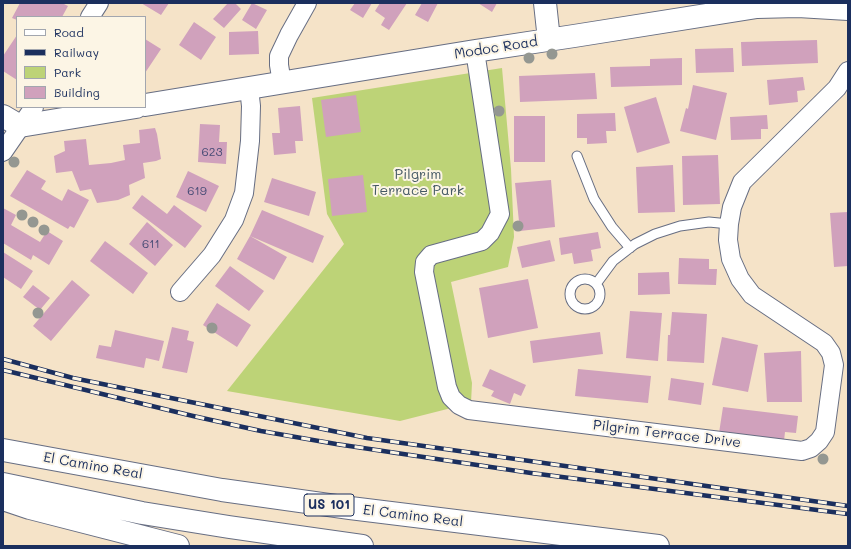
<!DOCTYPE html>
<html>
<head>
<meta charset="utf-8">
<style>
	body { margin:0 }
	#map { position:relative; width:851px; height:549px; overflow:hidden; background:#f5e3c8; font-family:Mali,sans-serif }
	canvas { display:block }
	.frame { position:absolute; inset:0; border:4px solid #1b2f5e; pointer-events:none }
	.legend { position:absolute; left:16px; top:16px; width:130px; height:92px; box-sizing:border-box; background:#fcf5e5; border:1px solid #a2a6af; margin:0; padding:5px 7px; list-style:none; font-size:12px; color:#1b2f5e }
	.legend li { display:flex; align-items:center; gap:8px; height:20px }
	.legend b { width:20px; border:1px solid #a2a6af }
</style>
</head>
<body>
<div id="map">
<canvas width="851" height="549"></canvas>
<div class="frame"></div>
<ul class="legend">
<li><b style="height:5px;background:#fff"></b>Road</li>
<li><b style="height:5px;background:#1b2f5e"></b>Railway</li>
<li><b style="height:11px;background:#bdd377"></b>Park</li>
<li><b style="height:11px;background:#d0a1bc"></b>Building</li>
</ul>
</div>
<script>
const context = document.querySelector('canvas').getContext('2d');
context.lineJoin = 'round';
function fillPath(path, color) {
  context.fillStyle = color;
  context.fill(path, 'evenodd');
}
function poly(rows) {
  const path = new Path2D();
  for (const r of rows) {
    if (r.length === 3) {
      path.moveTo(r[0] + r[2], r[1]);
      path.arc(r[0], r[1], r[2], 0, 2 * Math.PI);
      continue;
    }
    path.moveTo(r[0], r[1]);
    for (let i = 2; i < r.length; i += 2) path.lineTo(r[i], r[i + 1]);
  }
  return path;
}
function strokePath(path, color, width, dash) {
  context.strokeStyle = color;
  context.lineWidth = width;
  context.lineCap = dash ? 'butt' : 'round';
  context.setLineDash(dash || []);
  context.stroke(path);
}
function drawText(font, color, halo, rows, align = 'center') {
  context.font = font + ' Mali,sans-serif';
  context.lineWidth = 4;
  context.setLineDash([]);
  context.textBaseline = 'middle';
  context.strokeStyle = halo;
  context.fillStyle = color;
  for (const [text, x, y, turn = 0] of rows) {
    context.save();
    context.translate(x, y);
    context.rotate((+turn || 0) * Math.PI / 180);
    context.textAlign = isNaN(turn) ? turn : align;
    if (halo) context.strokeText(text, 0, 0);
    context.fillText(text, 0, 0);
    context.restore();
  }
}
fillPath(poly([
	[502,68,511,169,514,237,508,267,451,282,472,383,471,403,400,421,227,391,344,244,327,214,312,98]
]), '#bdd377');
fillPath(poly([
	[20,3,62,3,68,6,62,17,17,17,17,20,12,18],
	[141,3,169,3,161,15],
	[228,3,235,3,241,9,224,28,213,19],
	[252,3,267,10,256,29,242,20],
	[355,3,372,3,363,18,350,10],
	[380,3,407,3,389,30,381,25,385,18,375,11],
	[422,3,438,3,428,22,415,15],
	[478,3,497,3,492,12],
	[194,22,216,37,201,60,179,45],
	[258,31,259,54,229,55,229,32],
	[17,35,17,80,3,71,3,56],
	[145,39,161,49,145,73],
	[817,40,818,63,742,66,741,42],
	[733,48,734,72,696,73,695,49],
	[682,58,682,85,611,87,610,67,650,66,650,59],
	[595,73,597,99,520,102,519,76],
	[803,77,805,90,797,91,798,102,769,105,767,80],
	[693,85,727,93,716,140,680,131,686,108,688,109],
	[356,95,361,132,326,137,321,100],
	[656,97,670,143,637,153,624,107],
	[300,106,303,141,295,141,296,153,274,155,272,133,280,133,278,108],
	[615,113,616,131,606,131,607,143,587,144,587,138,577,138,577,114],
	[767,115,768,129,761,129,761,139,731,140,730,117],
	[514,116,545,116,545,162,514,162],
	[200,124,220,125,219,142,227,142,226,164,198,162],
	[155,128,157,134,161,159,156,161,143,163,145,178,129,185,130,195,118,200,97,203,91,189,80,191,72,171,56,173,54,156,65,151,64,141,86,139,89,165,111,163,125,160,123,145,140,143,139,130],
	[718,155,720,204,683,205,682,156],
	[673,165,675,212,638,213,636,167],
	[27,170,46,181,41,189,62,201,68,189,89,200,74,228,70,226,68,229,10,196],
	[188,171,219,186,206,212,176,197],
	[363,175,367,212,332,216,328,179],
	[272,178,316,192,309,216,264,202],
	[551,180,555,227,520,231,515,183],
	[142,195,167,214,174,205,202,226,185,248,132,208],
	[3,208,16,215,11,225,40,242,47,231,63,241,49,265,33,255,31,260,3,243],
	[262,210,324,236,313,263,250,236],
	[848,212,848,266,834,267,830,213],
	[147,222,173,245,155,266,129,244],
	[598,232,601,248,591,250,593,261,574,264,572,253,561,255,559,238],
	[250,236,287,257,274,280,237,259],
	[550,240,555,261,522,268,517,247],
	[105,241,148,273,133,294,90,261],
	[3,252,33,271,21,289,3,277],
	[679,258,709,259,709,269,717,269,716,285,678,284],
	[230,266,264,291,249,311,215,286],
	[669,272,670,294,638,295,638,273],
	[528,279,538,328,488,338,479,288],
	[72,280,90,295,51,341,33,326],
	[33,285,50,298,40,310,23,297],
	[217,303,251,325,237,347,203,325],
	[630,311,662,313,658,361,626,358],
	[672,312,707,314,704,363,667,361,668,335,670,335],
	[172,327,189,331,187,340,194,342,187,373,162,368],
	[115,330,164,341,159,361,146,358,144,368,96,358,99,345,111,347],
	[600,332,603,354,533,363,530,341],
	[722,337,758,345,748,392,712,385],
	[801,351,802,402,767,402,764,353],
	[490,369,526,385,521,396,514,393,510,404,491,396,494,391,482,386],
	[578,369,651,376,648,403,575,396],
	[671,378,704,383,701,405,668,400],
	[723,407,798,416,796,433,785,432,784,441,719,433]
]), '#d0a1bc');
const service = poly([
	[577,156,594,199,612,227,630,248],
	[585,294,15],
	[596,284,613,261,635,244,655,234,680,226,709,222,729,224]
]);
const minor = poly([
	[90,17,99,3],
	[475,51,500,214,490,233,482,241,431,255,425,262,424,272,447,387,451,397,459,405,469,410,802,451,811,448,819,441,825,432,834,365,831,353,824,343,752,295,740,279,731,259,728,240,729,224,732,207,742,182,837,88,848,71],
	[282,83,279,65,279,56,289,35,307,3],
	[3,152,34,107],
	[180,292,212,255,234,220,244,193,250,141,251,106,249,88]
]);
const tertiary = poly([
	[545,3,549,40],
	[145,105,475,51,574,36,757,7,798,6,848,9],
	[3,116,20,126,136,107]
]);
const motorway = poly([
	[3,450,222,490,350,508,658,546],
	[3,484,142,513,229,527,362,546],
	[3,499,30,508,178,546]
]);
strokePath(service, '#676e83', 11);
strokePath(minor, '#676e83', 20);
strokePath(tertiary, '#676e83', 24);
strokePath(motorway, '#676e83', 24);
strokePath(service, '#fff', 9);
strokePath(minor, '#fff', 18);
strokePath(tertiary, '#fff', 22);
strokePath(motorway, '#fff', 22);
const rail = poly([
	[3,359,73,378,367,438,848,506],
	[3,370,193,416,261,431,336,444,531,473,848,514]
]);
strokePath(rail, '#1b2f5e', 4.5);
strokePath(rail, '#fcf5e5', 3, [9]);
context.fillStyle = '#949791';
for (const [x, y] of [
	[552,54],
	[529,58],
	[499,111],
	[14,162],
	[22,215],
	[33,222],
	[518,226],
	[44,230],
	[38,313],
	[212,328],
	[823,459]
]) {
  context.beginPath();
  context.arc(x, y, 5.5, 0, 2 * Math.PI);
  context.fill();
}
drawText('12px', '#484c76', null, [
	["623",212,152],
	["619",197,191],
	["611",151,244]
]);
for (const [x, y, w] of [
	[329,505,50]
]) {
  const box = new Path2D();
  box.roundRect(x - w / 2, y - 11, w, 22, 3);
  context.fillStyle = '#fcf5e5';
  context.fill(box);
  strokePath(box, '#1b2f5e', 1);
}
drawText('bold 13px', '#1b2f5e', null, [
	["US 101",329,505]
]);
drawText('14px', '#1b2f5e', '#fcf5e5', [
	["Modoc Road",496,48,-9],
	["Pilgrim Terrace Drive",667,434,7],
	["El Camino Real",93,466,10],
	["El Camino Real",413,516,7]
]);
drawText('14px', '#445864', '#fcf5e5', [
	["Pilgrim",418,175],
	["Terrace Park",418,191]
]);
</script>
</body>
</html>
